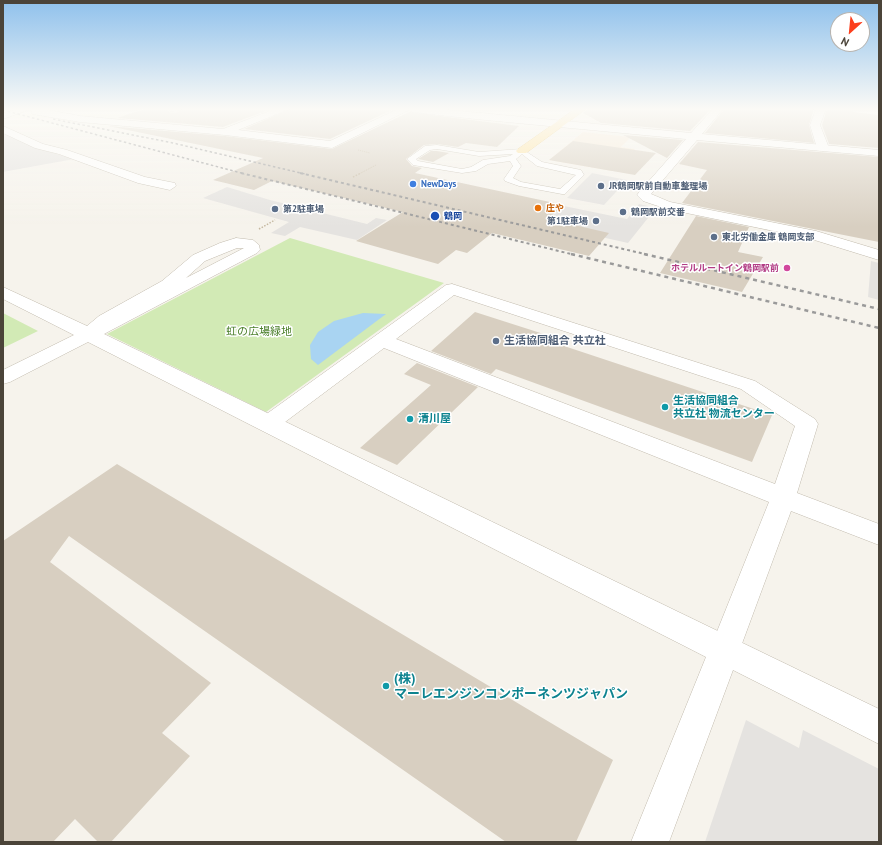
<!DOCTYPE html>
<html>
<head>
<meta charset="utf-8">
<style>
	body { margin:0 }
	#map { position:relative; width:882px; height:845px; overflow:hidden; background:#f6f3ec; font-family:"PT Sans",sans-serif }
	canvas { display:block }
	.frame { position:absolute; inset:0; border:4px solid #4b4439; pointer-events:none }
	.north { position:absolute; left:830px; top:12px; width:40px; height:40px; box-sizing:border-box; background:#fff; border:1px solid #b7b4b0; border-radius:50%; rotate:207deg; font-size:11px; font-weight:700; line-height:16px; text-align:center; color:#4b4439 }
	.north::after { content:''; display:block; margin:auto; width:14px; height:18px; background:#fc3f1d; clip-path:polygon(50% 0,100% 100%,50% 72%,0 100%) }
</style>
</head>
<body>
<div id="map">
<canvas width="882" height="845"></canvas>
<div class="frame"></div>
<div class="north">N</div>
</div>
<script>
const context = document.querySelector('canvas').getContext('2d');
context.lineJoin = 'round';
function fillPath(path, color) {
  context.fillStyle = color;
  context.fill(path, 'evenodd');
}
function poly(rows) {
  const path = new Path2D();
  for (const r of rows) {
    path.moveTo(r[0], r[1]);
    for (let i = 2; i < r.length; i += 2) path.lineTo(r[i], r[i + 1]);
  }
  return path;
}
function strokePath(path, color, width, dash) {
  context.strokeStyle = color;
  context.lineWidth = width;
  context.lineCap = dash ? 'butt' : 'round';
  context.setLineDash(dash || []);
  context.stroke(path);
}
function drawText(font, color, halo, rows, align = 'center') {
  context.font = font + ' "PT Sans","Noto Sans JP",sans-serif';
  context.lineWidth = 3;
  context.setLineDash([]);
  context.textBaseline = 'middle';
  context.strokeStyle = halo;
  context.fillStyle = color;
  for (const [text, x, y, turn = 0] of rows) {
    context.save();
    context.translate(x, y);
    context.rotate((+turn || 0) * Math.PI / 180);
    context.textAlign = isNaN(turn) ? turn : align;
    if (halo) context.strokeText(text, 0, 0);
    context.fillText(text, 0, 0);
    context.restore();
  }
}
fillPath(poly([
	[583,132,631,137,621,147,635,149,612,171,549,160]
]), '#f7ead8');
fillPath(poly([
	[290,238,444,283,266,412,107,334],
	[3,313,38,331,3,348]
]), '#d2eab5');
fillPath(poly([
	[6,134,33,147,74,159,3,172,3,135],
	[592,173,627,180,604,205,567,198],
	[227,187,270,200,367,224,376,218,387,220,357,240,300,227,285,236,271,233,289,222,203,198],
	[639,204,656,208,628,243,543,224,564,206,627,219],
	[871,261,879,263,879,300,868,297],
	[746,720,799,748,803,730,879,769,879,842,705,842]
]), '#e5e3e0');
fillPath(poly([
	[363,313,386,314,318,365,311,359,310,345,318,332,334,321]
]), '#a9d4f2');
fillPath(poly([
	[144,109,166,109,170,112,176,113,182,109,271,109,223,127,117,118],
	[290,109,394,109,330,139,244,129],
	[587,109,711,109,690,131,601,123,583,113],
	[724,109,814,109,809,125,814,143,705,133],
	[827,109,853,109,853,112,879,115,879,148,829,144,822,125],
	[409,112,519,126,497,147,466,143,458,147,437,144,424,145,406,159,412,166,422,168,415,173,564,205,548,219,609,233,589,256,492,233,467,253,456,250,438,264,356,241,403,212,272,181,254,190,213,180,263,158,108,126,225,136,332,149],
	[623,135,683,140,667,158],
	[573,141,656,153,635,175,549,160],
	[698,142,879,157,879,242,682,203,707,170,679,164],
	[431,151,437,151,449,153,433,162,418,159],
	[696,216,749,227,738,252,763,257,742,292,660,273],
	[475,312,553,337,549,341,772,415,752,462,496,369,491,374,431,351],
	[417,363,478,387,397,465,360,448,431,385,404,374],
	[117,464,613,760,576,842,506,842,69,536,50,562,211,683,162,733,190,756,111,842,98,842,75,819,53,842,3,842,3,541]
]), '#d8cfc1');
const service = poly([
	[437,145,479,152,522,149,542,162,581,170,584,175,565,194,562,194,519,186,505,181,504,179,513,166,510,161,488,164,476,171,462,173,413,165,407,159,425,146,437,145],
	[437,149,479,156,513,154,510,156,483,160,471,167,462,169,418,161,416,159,430,150,437,149],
	[522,154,537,166,576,175,560,189,521,182,513,178,521,166,516,159,522,154]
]);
const pedestrian = poly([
	[17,109,31,109,3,119,3,113,17,109]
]);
const minor = poly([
	[33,109,44,109,80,116,223,129,275,109,289,109,238,130,330,141,398,109,411,109,332,148,225,135,80,122,32,114,31,112,33,109],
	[168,109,181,109,176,112,170,111,168,109],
	[816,109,826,109,820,125,829,148,823,151,817,148,810,125,816,109],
	[3,126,43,144,67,150,145,177,175,183,176,186,170,190,138,183,59,154,35,148,3,133,3,126],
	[452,284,755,381,815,419,818,424,797,493,879,524,879,545,791,511,740,649,736,659,725,663,714,659,710,649,769,502,384,348,277,428,269,430,261,428,258,423,261,418,446,285,452,284],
	[454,295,741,389,795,426,775,484,396,339,454,295]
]);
const tertiary = poly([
	[407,109,439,109,691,133,713,109,723,109,702,134,879,150,879,156,697,140,651,194,670,202,816,231,879,250,879,260,808,238,667,209,643,201,637,195,640,191,686,139,475,119,412,112,407,109],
	[236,238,253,240,259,245,260,250,257,253,104,334,879,709,879,744,733,670,669,842,631,842,706,657,88,342,10,382,3,384,3,370,74,335,3,299,3,287,87,326,99,316,162,281,193,255,220,243,236,238],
	[237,248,244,248,186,278,205,261,237,248]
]);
const primary = poly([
	[575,109,586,109,526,153,518,153,516,151,518,149,575,109]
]);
strokePath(service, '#c2bbae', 1);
strokePath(pedestrian, '#c2bbae', 1);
strokePath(minor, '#c2bbae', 1);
strokePath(tertiary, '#c2bbae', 1);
strokePath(primary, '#e6c16a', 1);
strokePath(poly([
	[358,150,370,153],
	[359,174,376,165]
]), '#c4b79f', 1, [1, 1]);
strokePath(poly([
	[353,177,361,173],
	[259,229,275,220]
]), '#c4b79f', 1.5, [1.5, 1.5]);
fillPath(service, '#fff');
fillPath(pedestrian, '#fff');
fillPath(minor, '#fff');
fillPath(tertiary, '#fff');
fillPath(primary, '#ffe39c');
strokePath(poly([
	[3,110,245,174],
	[53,119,173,143,305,174]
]), '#9a9a9a', 1.5, [2.5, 2.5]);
strokePath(poly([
	[241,173,575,255],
	[300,173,649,255]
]), '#9a9a9a', 2, [3, 3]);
strokePath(poly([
	[571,254,879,328],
	[644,254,879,309]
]), '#9a9a9a', 2.5, [4, 4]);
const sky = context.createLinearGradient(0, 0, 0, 227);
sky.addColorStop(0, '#8fc1ec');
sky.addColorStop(0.48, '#fbfaf6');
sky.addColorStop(1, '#fbfaf600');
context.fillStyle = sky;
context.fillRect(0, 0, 882, 227);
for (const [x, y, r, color] of [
	[413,184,4,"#3f7fe0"],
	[601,186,4,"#5c6f8a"],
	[538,208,4,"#e8710a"],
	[275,209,4,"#5c6f8a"],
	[623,212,4,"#5c6f8a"],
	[435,216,5,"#1a4fb4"],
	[596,221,4,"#5c6f8a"],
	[714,237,4,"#5c6f8a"],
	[787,268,4,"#d1479c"],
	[496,341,4,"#5c6f8a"],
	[665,407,4,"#0f9aa8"],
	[410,419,4,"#0f9aa8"],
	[386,686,4,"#0f9aa8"]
]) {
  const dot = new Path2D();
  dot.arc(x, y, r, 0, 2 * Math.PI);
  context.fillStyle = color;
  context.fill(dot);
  strokePath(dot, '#fff', 1.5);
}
drawText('bold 9px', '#366cbe', '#fff', [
	["NewDays",421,184]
], 'left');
drawText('bold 9px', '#4e5e75', '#fff', [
	["JR鶴岡駅前自動車整理場",609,186],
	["第2駐車場",283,209],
	["鶴岡駅前交番",631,212],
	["第1駐車場",588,221,"right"],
	["東北労働金庫 鶴岡支部",722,237]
], 'left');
drawText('bold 9px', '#c56008', '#fff', [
	["庄や",546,208]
], 'left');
drawText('bold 9px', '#164399', '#fff', [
	["鶴岡",444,216]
], 'left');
drawText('bold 9px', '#b23c85', '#fff', [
	["ホテルルートイン鶴岡駅前",779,268]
], 'right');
drawText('11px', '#4a7f2a', '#fff', [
	["虹の広場緑地",259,332]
]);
drawText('bold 11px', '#4e5e75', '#fff', [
	["生活協同組合 共立社",504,341]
], 'left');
drawText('bold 11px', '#0d838f', '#fff', [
	["生活協同組合",673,401],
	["共立社 物流センター",673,414],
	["清川屋",418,419]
], 'left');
drawText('bold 13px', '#0d838f', '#fff', [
	["(株)",394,679],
	["マーレエンジンコンポーネンツジャパン",394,694]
], 'left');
</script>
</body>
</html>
